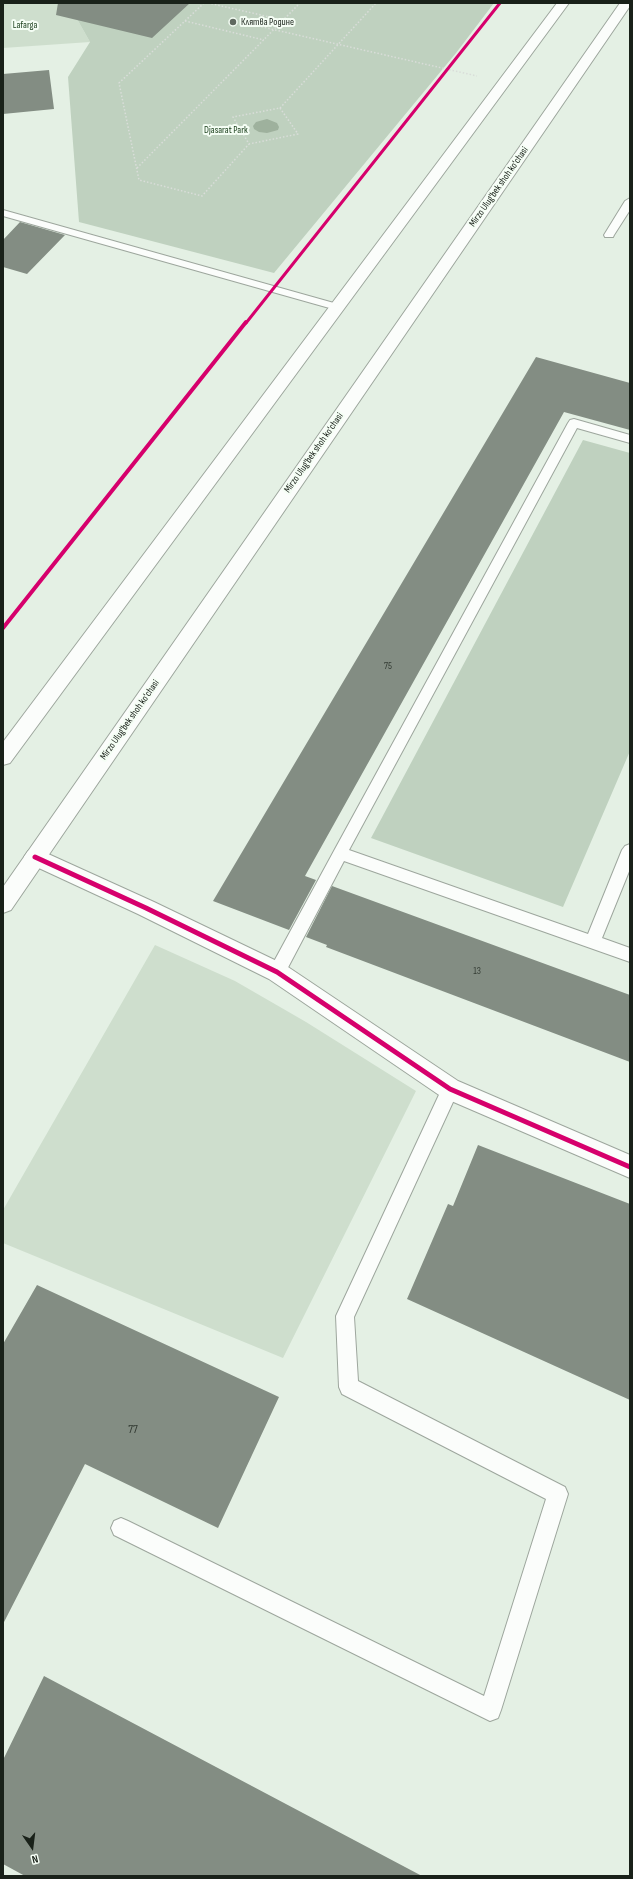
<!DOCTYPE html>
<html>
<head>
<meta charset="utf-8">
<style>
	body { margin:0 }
	#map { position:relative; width:633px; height:1879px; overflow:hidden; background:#e4f0e4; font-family:"Sofia Sans Condensed",sans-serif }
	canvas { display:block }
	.frame { position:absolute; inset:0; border:4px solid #192119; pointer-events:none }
	.north { position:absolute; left:12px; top:1827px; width:40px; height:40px; -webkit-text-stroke:3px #f5fef5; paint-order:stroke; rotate:166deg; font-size:11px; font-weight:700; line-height:16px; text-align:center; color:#192119 }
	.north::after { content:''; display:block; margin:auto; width:14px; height:18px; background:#192119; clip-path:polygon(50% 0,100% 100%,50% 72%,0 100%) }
</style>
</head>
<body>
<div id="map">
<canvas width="633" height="1879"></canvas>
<div class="frame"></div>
<div class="north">N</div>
</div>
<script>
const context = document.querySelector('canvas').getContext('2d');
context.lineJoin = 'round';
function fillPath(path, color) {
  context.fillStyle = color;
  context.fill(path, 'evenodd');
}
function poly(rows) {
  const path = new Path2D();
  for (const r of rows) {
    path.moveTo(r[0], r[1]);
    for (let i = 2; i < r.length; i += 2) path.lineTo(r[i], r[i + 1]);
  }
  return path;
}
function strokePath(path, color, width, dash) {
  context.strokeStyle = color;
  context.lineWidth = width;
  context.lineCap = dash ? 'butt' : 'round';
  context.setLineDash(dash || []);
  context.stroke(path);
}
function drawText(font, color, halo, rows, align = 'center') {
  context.font = font + ' "Sofia Sans Condensed",sans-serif';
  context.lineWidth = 4;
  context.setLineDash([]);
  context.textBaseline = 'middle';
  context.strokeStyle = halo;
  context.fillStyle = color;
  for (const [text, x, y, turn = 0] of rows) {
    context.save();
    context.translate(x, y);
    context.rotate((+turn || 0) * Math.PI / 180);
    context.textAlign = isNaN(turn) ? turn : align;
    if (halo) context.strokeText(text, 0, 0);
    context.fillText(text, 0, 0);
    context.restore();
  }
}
fillPath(poly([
	[3,3,68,3,90,42,3,48],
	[155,945,235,981,306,1022,416,1091,283,1358,3,1243,3,1210]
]), '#cedecd');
fillPath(poly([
	[68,3,494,3,456,53,274,273,79,222,68,77,90,42],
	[583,440,630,453,630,751,563,907,371,838]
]), '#bfd1bf');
fillPath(poly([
	[267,119,277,123,279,127,278,130,267,133,259,132,254,129,253,126,256,122]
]), '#9eb19d');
fillPath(poly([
	[58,3,190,3,152,38,56,15],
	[49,70,54,109,3,114,3,74],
	[20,222,65,235,27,274,3,267,3,240],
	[536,357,630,383,630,430,564,412,305,876,316,880,289,930,213,901],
	[332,886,630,995,630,1062,326,947,327,945,306,937],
	[478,1145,630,1204,630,1400,407,1299,448,1204,453,1206],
	[37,1285,279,1397,218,1528,85,1464,3,1624,3,1344],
	[44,1676,422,1876,25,1876,3,1864,3,1760]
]), '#838d83');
const service = poly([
	[630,198,630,210,614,235,613,237,605,237,604,235,625,201,630,198],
	[3,210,341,305,343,307,341,309,333,309,3,216,3,210],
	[574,419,630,435,630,443,577,428,349,850,588,934,622,850,625,846,630,844,630,869,602,938,630,948,630,962,344,861,283,977,277,979,271,977,269,972,271,967,335,849,568,423,570,420,574,419],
	[450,1081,456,1084,459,1089,354,1317,358,1381,565,1487,568,1494,501,1710,498,1718,490,1721,114,1535,111,1528,114,1521,121,1518,128,1521,484,1696,546,1499,342,1394,339,1387,336,1316,444,1084,450,1081]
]);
const minor = poly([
	[35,848,154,902,285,965,458,1081,630,1155,630,1178,442,1097,269,979,138,914,28,863,24,857,28,851,35,848]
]);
const primary = poly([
	[557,3,569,3,10,763,3,765,3,742,557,3],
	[620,3,630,3,630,6,11,910,3,913,3,887,620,3]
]);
strokePath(service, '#9da69d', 2);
strokePath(minor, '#9da69d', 2);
strokePath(primary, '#9da69d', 2);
strokePath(poly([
	[204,3,119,83,139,180,202,196,249,144],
	[208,3,283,20],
	[185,21,264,40],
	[258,26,477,76],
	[280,108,298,134,249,144,233,117,280,108],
	[280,108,376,3],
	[137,168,300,3]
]), '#d9ddd9', 1.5, [1.5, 2]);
fillPath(service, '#fbfdfb');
fillPath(minor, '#fbfdfb');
fillPath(primary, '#fbfdfb');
strokePath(poly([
	[246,323,500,3]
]), '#d6006c', 3);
strokePath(poly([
	[3,628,246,322]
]), '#d6006c', 4);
strokePath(poly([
	[35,857,146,908,277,972,450,1089,630,1167]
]), '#d6006c', 5);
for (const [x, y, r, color] of [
	[233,22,4,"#606960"]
]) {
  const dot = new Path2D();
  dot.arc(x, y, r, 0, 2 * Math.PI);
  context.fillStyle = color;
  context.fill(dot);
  strokePath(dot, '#f5fef5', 1.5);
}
drawText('10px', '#192119', '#f5fef5', [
	["Клятва Родине",241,22]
], 'left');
drawText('10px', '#1d411e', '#f5fef5', [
	["Lafarga",25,25],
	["Djasarat Park",226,130]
]);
drawText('10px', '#192119', '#f5fef5', [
	["Mirzo Ulug'bek shoh ko'chasi",499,187,-55],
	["Mirzo Ulug'bek shoh ko'chasi",314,453,-55],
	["Mirzo Ulug'bek shoh ko'chasi",130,720,-55]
]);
drawText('10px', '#343c34', null, [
	["75",388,666],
	["13",477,971]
]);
drawText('12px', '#343c34', null, [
	["77",133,1430]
]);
</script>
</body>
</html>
